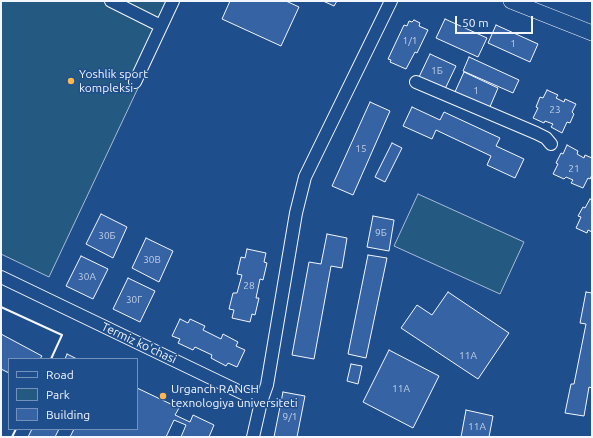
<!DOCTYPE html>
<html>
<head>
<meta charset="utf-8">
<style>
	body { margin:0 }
	#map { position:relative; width:593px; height:438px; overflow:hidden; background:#1f4e8c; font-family:Ubuntu,sans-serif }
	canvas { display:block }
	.frame { position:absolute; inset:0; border:2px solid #f2f6ff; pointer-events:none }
	.legend { position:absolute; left:8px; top:358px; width:130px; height:72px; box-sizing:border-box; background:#1f4e8c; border:1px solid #7391ba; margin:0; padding:5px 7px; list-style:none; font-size:12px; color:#f2f6ff }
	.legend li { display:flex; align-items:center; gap:8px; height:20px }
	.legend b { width:20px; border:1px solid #7391ba }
	.scale { position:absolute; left:455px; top:16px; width:78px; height:18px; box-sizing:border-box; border:2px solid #f2f6ff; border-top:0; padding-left:5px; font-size:12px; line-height:14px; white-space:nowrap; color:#f2f6ff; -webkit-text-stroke:3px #1f4e8c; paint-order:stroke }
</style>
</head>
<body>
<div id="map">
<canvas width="593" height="438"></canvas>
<div class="frame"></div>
<ul class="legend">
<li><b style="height:5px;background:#1f4e8c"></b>Road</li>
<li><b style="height:11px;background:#245a82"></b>Park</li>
<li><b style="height:11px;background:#3563a3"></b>Building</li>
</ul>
<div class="scale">50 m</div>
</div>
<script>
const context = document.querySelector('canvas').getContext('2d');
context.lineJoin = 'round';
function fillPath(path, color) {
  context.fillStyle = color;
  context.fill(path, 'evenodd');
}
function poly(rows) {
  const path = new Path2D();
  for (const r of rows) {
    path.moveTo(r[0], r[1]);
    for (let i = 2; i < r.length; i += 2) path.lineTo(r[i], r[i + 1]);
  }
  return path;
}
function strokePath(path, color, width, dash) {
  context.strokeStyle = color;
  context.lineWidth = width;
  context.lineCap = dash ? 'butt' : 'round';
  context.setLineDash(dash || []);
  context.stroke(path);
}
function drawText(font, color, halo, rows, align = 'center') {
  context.font = font + ' Ubuntu,sans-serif';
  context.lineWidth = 3;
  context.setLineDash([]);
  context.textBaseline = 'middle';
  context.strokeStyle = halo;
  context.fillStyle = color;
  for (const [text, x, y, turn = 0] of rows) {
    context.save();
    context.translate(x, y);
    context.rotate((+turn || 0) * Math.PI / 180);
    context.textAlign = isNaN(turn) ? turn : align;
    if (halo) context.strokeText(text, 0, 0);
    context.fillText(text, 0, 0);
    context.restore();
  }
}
const green = poly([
	[1,1,179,1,49,277,1,254,1,1],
	[418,194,524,242,500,294,394,246,418,194]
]);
fillPath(green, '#245a82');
strokePath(green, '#a8bbd7', 1);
const building = poly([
	[230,1,286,1,299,7,281,46,222,19,230,1],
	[323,1,337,1,334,6,323,1],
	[445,19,487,38,478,57,436,38,445,19],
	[414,20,420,23,419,26,428,30,417,53,415,52,406,69,390,62,391,60,388,59,404,25,407,26,409,21,412,22,414,20],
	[496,25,538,44,530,62,488,43,496,25],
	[430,54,456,66,445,89,419,77,430,54],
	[469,57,519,80,513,93,463,71,469,57],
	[464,72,498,88,489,109,454,94,464,72],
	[547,90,558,95,556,98,564,102,565,99,576,104,572,112,574,114,570,123,567,122,562,133,551,127,553,124,545,121,544,123,533,118,538,108,536,107,540,97,543,98,547,90],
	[370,102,390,111,353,195,332,186,370,102],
	[412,107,440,120,444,112,500,138,496,146,524,159,515,178,487,165,491,156,436,130,432,139,403,126,412,107],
	[392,143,402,148,385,182,375,177,392,143],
	[567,145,578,151,577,154,584,158,585,155,592,158,592,175,590,179,588,178,583,188,571,183,573,180,566,177,564,179,553,174,558,164,556,163,561,153,563,154,567,145],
	[590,199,592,200,592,232,588,230,587,233,576,228,581,217,578,216,583,207,585,208,590,199],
	[101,214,127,227,113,258,86,244,101,214],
	[373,216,394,220,389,251,367,247,373,216],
	[327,234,347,238,342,268,331,266,314,359,292,355,309,262,321,264,327,234],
	[146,238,173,251,159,282,132,268,146,238],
	[247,249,266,253,264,262,267,263,263,280,260,279,256,298,259,298,255,315,252,314,250,322,232,318,234,310,229,309,233,293,237,293,242,275,237,274,241,257,245,258,247,249],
	[368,255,387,258,366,358,348,354,368,255],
	[81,256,108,269,93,299,66,286,81,256],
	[128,278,155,291,140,322,113,309,128,278],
	[448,292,509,333,478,379,401,328,417,305,432,315,448,292],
	[586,292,592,293,592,388,589,387,584,416,565,413,571,384,574,384,586,324,580,323,586,292],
	[180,319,188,323,190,319,205,326,203,330,221,339,223,334,238,342,236,346,245,350,237,367,228,363,226,366,211,358,212,355,195,347,193,350,178,343,180,339,172,336,180,319],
	[1,334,42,356,40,359,9,359,9,373,1,369,1,334],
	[389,350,439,376,413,428,363,402,389,350],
	[67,354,77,359,65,359,67,354],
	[351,364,362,366,358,384,347,381,351,364],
	[137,388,179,408,175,415,190,422,193,415,214,425,209,437,181,437,186,425,174,420,166,437,70,437,74,429,137,429,137,388],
	[283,392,305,396,297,437,274,437,283,392],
	[466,410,493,416,489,437,461,437,466,410],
	[32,429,59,429,55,437,28,437,32,429]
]);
fillPath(building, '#3563a3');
strokePath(building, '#f2f6ff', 1);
const minor = poly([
	[111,1,161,26],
	[135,82,173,1],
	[416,82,536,133,546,138,551,144],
	[1,277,261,402,267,385,296,213,305,177,391,1],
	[253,437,261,402]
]);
const major = poly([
	[511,1,592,33]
]);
strokePath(minor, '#f2f6ff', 14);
strokePath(major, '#f2f6ff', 16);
strokePath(minor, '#1f4e8c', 12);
strokePath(major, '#1f4e8c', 15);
strokePath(poly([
	[1,307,62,335,51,359],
	[12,437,16,429]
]), '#f2f6ff', 2);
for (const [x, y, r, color] of [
	[71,81,4,"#ffb74d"],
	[163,396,4,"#ffb74d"]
]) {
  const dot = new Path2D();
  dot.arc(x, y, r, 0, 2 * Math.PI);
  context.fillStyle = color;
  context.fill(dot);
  strokePath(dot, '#1f4e8c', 1.5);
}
drawText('10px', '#c3d1e8', null, [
	["1/1",410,41],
	["1",513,44],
	["1Б",437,71],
	["1",476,91],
	["23",555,110],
	["15",361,149],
	["21",574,169],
	["9Б",381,233],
	["30Б",107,236],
	["30В",152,260],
	["30А",87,277],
	["28",249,286],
	["30Г",134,300],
	["11А",468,356],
	["11А",401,389],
	["9/1",290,417],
	["11A",477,427]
]);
drawText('12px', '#f2f6ff', '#1f4e8c', [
	["Yoshlik sport",79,74],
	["kompleksi",79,88],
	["Urganch RANCH",171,389],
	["texnologiya universiteti",171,403]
], 'left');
drawText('12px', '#f2f6ff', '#1f4e8c', [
	["Termiz ko'chasi",139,343,25]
]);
</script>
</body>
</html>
